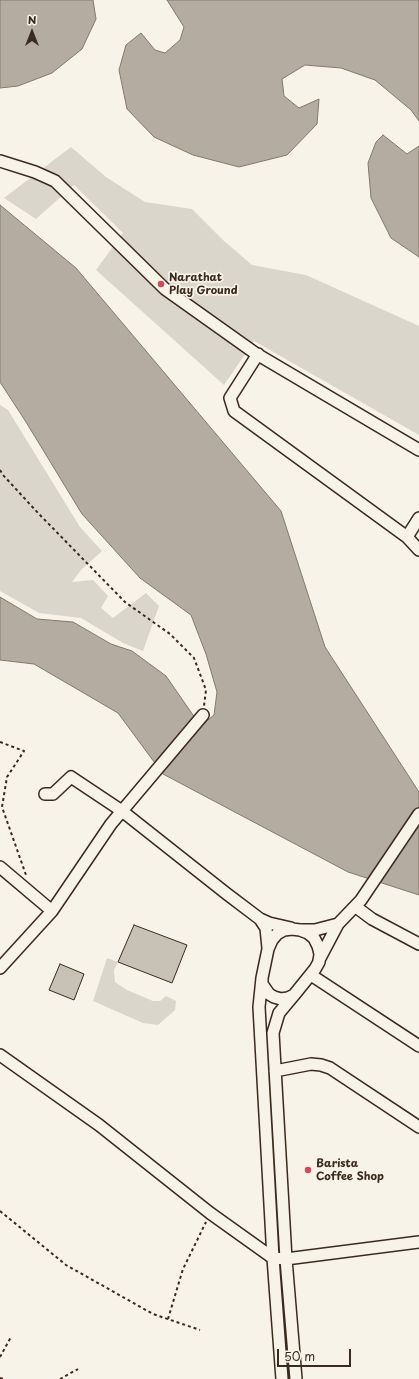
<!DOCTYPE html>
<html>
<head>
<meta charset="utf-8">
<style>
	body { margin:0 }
	#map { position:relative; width:419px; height:1379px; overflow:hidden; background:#f7f3e8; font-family:"Playpen Sans",sans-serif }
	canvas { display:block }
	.north { position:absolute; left:12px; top:12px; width:40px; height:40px; -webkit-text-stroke:3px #f7f3e8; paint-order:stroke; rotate:0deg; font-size:11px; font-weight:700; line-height:16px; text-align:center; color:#3b2a1e }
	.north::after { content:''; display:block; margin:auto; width:14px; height:18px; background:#3b2a1e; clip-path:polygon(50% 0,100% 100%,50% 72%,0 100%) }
	.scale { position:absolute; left:277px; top:1349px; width:74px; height:18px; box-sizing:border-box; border:2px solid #3b2a1e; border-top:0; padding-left:5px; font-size:12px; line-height:14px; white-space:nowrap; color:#3b2a1e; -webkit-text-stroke:3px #f7f3e8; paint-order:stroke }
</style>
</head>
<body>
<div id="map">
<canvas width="419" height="1379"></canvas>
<div class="north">N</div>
<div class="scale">50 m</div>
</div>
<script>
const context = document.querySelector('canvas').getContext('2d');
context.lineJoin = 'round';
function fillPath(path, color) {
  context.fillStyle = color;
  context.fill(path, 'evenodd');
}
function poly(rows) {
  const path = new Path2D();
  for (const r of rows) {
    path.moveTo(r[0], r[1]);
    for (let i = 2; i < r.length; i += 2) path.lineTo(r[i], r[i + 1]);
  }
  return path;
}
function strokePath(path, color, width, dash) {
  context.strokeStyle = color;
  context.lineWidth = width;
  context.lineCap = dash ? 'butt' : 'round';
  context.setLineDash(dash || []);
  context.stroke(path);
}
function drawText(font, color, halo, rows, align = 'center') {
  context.font = font + ' "Playpen Sans",sans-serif';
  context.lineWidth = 3.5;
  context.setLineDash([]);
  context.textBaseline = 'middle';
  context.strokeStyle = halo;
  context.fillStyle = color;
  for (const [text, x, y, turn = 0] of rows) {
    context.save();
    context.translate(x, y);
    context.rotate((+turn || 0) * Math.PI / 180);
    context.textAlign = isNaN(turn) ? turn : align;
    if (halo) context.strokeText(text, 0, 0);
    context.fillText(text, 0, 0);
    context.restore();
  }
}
fillPath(poly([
	[71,147,106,177,145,202,192,209,223,240,252,265,306,275,419,326,419,435,254,341,224,385,96,270,123,233,74,185,36,219,4,198],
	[0,405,8,410,80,527,102,551,81,570,72,582,93,580,108,596,101,608,113,618,146,593,159,606,143,651,123,643,81,618,39,613,0,591],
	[107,958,118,962,114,970,115,982,127,990,153,1001,160,1001,166,996,176,1001,175,1010,158,1025,143,1023,93,1001]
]), '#dbd6cb');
const water = poly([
	[0,0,93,0,96,19,82,49,52,73,18,86,0,88,0,0],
	[167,0,419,0,419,121,411,110,375,80,341,68,305,65,282,79,284,96,299,108,319,99,317,124,287,155,239,167,193,155,154,137,127,109,119,70,126,45,141,33,155,50,165,53,180,40,184,27,167,0],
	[383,135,407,154,419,146,419,257,391,238,371,198,368,163,376,142,383,135],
	[0,205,76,268,281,511,325,647,419,792,419,895,348,872,163,774,118,713,34,664,0,660,0,597,37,619,73,622,111,644,132,651,166,676,193,715,203,724,214,715,217,692,206,654,191,615,140,578,82,514,26,422,0,382,0,205]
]);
fillPath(water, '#b4aca0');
strokePath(water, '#84786c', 1);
const building = poly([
	[134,925,187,945,172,983,118,962,134,925],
	[60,964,84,974,74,1000,49,990,60,964]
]);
fillPath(building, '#c8c1b6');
strokePath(building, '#3b2a1e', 1);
const minor = poly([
	[0,161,35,172,55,181,165,289,255,353,419,450],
	[258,354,230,398,234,411,407,537,419,550],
	[407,537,419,518],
	[45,794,53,794,71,777,122,811,227,894,260,919],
	[0,867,52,911],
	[356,907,372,919,419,944],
	[338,924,361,900,419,814],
	[292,929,300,930,308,933,314,938,318,946,320,954,319,962,315,969,294,995,288,998,281,999,274,997,269,994,262,984,262,978,268,949,272,940,277,934,284,930,292,929],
	[301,930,315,930,338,924,319,960],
	[268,948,266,928,260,919,269,923,291,928],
	[0,968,52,911,111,824,203,715],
	[311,975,419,1046],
	[262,978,259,1007,273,1258,282,1379],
	[294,995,279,1013,273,1033,286,1259,296,1379],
	[0,1055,99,1125,210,1213,273,1258,286,1259,419,1242],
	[275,1071,311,1064,321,1065,330,1068,419,1127]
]);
strokePath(minor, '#3b2a1e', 14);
strokePath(poly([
	[0,470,3,475,38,513,125,602,170,634,194,658,206,690,204,706],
	[0,742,24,751,7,777,2,807,26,875],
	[0,1211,66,1265,153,1314,200,1330],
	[168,1319,183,1269,206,1222],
	[0,1357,11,1337],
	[0,1378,4,1379],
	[60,1379,78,1369]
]), '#3b2a1e', 2, [3, 3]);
strokePath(minor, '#f7f3e8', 11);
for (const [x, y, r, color] of [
	[161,284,4,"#d1495b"],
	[308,1170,4,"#d1495b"]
]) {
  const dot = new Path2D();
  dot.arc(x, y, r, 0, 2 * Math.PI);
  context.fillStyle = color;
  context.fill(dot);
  strokePath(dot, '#f7f3e8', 1.5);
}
drawText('bold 11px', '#3b2a1e', '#f7f3e8', [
	["Narathat",169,278],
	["Play Ground",169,291],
	["Barista",316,1164],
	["Coffee Shop",316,1177]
], 'left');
</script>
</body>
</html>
